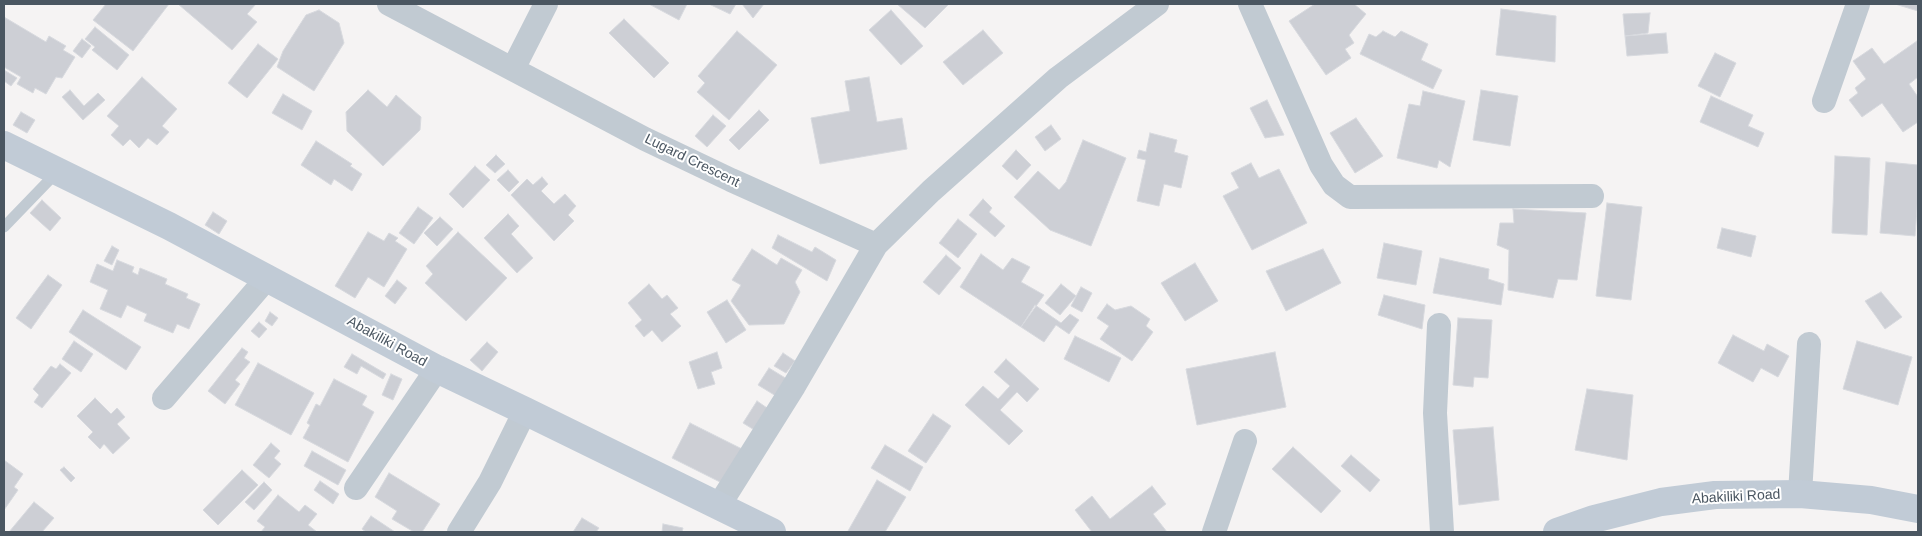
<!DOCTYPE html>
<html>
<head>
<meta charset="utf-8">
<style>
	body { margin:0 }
	#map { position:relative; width:1922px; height:536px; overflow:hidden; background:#f5f3f3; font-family:Arial,sans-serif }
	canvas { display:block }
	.frame { position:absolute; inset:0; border:5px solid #4a5661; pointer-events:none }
</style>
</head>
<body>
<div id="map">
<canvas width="1922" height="536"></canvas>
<div class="frame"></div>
</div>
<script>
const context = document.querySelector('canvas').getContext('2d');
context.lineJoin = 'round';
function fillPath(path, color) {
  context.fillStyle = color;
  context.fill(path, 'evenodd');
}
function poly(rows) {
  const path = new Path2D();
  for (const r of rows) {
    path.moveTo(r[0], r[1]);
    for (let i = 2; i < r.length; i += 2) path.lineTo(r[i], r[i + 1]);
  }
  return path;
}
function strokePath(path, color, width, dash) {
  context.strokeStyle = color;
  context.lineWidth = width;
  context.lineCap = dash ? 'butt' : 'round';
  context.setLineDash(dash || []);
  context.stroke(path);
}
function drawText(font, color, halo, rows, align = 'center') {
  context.font = font + ' Arial,sans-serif';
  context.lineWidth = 4;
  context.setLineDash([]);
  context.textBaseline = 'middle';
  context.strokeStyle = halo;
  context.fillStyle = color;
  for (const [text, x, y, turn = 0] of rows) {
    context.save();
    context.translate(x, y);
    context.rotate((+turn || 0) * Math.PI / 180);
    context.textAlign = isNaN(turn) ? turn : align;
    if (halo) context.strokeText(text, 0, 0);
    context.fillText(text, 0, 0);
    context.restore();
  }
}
const building = poly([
	[106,4,169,4,133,51,93,20,106,4],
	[178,4,256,4,247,14,257,22,232,50,178,4],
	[649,4,687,4,679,20,649,4],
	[709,4,736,4,730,14,709,4],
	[742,4,764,4,753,18,742,4],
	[897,4,949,4,925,28,897,4],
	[1315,4,1354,4,1366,14,1349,35,1354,43,1345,49,1351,58,1326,75,1289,21,1315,4],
	[1895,4,1918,4,1918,11,1895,4],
	[1501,9,1556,16,1555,62,1496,55,1501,9],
	[319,10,339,23,344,43,314,91,277,67,283,51,306,15,319,10],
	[891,10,923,46,901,65,869,30,891,10],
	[1650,13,1648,33,1625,36,1623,14,1650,13],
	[4,17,46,42,49,36,66,46,63,50,75,57,62,78,56,77,46,94,35,88,33,93,17,84,21,77,4,67,4,17],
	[624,19,669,63,654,78,609,33,624,19],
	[95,27,129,55,117,70,92,50,95,47,85,39,95,27],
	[983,30,1003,53,963,85,943,62,983,30],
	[737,31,777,65,729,120,697,92,705,83,698,76,737,31],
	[1383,31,1395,37,1401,31,1428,44,1421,60,1442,70,1433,89,1360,54,1369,34,1376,37,1383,31],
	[1666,33,1668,53,1627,56,1625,36,1666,33],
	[82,39,91,46,82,58,73,51,82,39],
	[1917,41,1918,77,1909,84,1918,97,1918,122,1903,132,1882,103,1862,117,1849,100,1858,93,1855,88,1866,79,1853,61,1872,48,1884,64,1917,41],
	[258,44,278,59,247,98,228,83,258,44],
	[1715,53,1736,63,1720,97,1698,86,1715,53],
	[4,70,17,78,11,86,4,81,4,70],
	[142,77,177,109,162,126,169,132,157,145,148,138,139,148,130,139,123,146,111,135,119,126,107,116,142,77],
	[869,77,877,122,902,118,907,149,820,164,811,118,850,111,845,81,869,77],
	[70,90,84,106,98,93,105,100,83,120,62,97,70,90],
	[368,90,387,107,396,95,421,117,420,130,383,166,347,131,346,112,368,90],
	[1481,90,1518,96,1510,146,1473,140,1481,90],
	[1423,91,1465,101,1450,167,1439,160,1437,168,1397,158,1409,104,1420,106,1423,91],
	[283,94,312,111,302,130,272,113,283,94],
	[1711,96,1753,115,1748,126,1764,133,1758,147,1700,122,1711,96],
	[1267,100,1284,135,1265,138,1250,108,1267,100],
	[759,110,769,120,739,150,729,140,759,110],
	[21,112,35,120,27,133,13,125,21,112],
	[713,115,726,126,707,147,695,136,713,115],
	[1356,118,1383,156,1355,173,1330,133,1356,118],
	[1051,125,1061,139,1045,151,1035,137,1051,125],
	[1150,133,1177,140,1174,152,1188,156,1181,188,1164,184,1159,206,1137,201,1146,160,1137,158,1139,150,1146,152,1150,133],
	[1083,140,1126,158,1091,246,1050,230,1014,197,1038,171,1059,190,1066,182,1083,140],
	[316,141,352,164,350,166,362,174,352,191,334,179,331,185,301,165,316,141],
	[1016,150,1031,165,1017,180,1002,166,1016,150],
	[496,155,505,164,495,173,486,165,496,155],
	[1835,156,1870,158,1867,235,1832,233,1835,156],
	[1886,162,1918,165,1918,196,1915,236,1880,233,1886,162],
	[1251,163,1259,178,1279,169,1307,223,1252,250,1223,196,1239,188,1231,173,1251,163],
	[475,166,490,180,463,208,449,194,475,166],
	[508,170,519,182,509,192,497,180,508,170],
	[542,177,548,184,541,191,554,204,565,194,576,206,568,215,574,221,554,241,511,195,527,179,533,185,542,177],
	[983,199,992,208,989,212,1005,226,995,237,969,215,983,199],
	[42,200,61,218,50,231,30,213,42,200],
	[1607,203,1642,207,1631,300,1596,296,1607,203],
	[418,207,433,218,414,244,399,233,418,207],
	[1513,209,1586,213,1577,280,1558,279,1553,298,1508,290,1509,250,1497,245,1500,223,1514,223,1513,209],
	[213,212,227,221,219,234,205,225,213,212],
	[508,214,519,226,511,234,533,258,517,273,484,238,508,214],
	[440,217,453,229,437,246,424,233,440,217],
	[958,219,977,234,958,258,939,243,958,219],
	[1722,228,1756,236,1751,257,1717,248,1722,228],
	[368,232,384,241,389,233,398,238,395,241,407,249,384,287,368,277,355,298,335,286,368,232],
	[458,232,507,278,466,321,425,283,433,274,426,266,458,232],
	[778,235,812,252,815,247,836,260,827,281,772,248,778,235],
	[1384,243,1422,251,1416,285,1377,278,1384,243],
	[112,246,119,250,112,265,104,261,112,246],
	[752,249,777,265,781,258,802,270,795,282,800,292,784,324,749,325,731,301,741,285,732,280,752,249],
	[1323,249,1341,283,1286,311,1266,271,1323,249],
	[981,254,1003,270,1012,258,1030,267,1021,282,1044,295,1021,327,960,287,981,254],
	[946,255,961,268,939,295,923,282,946,255],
	[1440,258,1489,269,1488,279,1504,284,1501,305,1433,293,1440,258],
	[117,260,134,267,132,272,138,275,140,268,167,279,165,284,188,294,186,298,200,304,189,329,177,324,173,333,144,321,147,314,127,305,121,318,100,309,108,290,90,282,97,264,113,271,117,260],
	[1195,263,1218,301,1185,321,1161,283,1195,263],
	[48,275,62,285,31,329,16,318,48,275],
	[397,280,407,288,395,304,385,296,397,280],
	[649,284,662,299,667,295,678,308,670,314,681,326,662,342,652,330,644,337,635,326,642,320,628,303,649,284],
	[1061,284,1076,296,1060,315,1045,303,1061,284],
	[1081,287,1092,293,1082,312,1071,306,1081,287],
	[1881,292,1902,317,1885,329,1865,301,1881,292],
	[1384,295,1425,305,1422,329,1378,315,1384,295],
	[727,300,746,330,726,343,707,312,727,300],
	[1107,304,1115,310,1131,306,1150,319,1146,326,1153,332,1132,361,1100,339,1109,326,1097,318,1107,304],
	[1035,305,1061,323,1070,314,1079,320,1069,334,1056,325,1044,342,1021,327,1035,305],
	[83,310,141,347,126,370,69,332,83,310],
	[270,312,278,318,272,326,265,321,270,312],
	[1458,318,1492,320,1488,378,1474,377,1473,387,1453,385,1458,318],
	[259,322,267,329,259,338,251,331,259,322],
	[1733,335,1764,351,1767,344,1789,356,1778,377,1761,368,1753,382,1718,363,1733,335],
	[1075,336,1121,358,1109,382,1064,359,1075,336],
	[74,341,93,354,81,372,62,359,74,341],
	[1857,341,1912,357,1898,405,1843,389,1857,341],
	[487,342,498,352,482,371,470,360,487,342],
	[242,348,248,352,244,358,250,362,235,380,240,384,225,404,208,391,242,348],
	[717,352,722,368,711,372,715,384,698,389,689,362,717,352],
	[1275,352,1286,407,1197,425,1186,369,1275,352],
	[783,353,795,361,786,373,774,366,783,353],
	[352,354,386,374,383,379,361,366,357,374,344,367,352,354],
	[1006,359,1039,389,1027,402,1017,392,1000,410,1023,431,1009,445,965,405,983,386,998,399,1010,386,994,372,1006,359],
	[258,363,314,393,291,435,235,405,258,363],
	[60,364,71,373,42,408,34,402,39,395,33,389,51,366,56,369,60,364],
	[769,368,787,379,776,396,758,385,769,368],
	[391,374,402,379,393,400,382,395,391,374],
	[334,379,367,396,362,405,374,412,348,462,303,438,310,425,307,423,316,404,320,406,334,379],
	[1587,389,1633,395,1627,460,1575,450,1587,389],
	[95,398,111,414,117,408,125,417,117,424,130,438,113,454,104,444,100,449,88,437,93,432,77,416,95,398],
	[757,401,770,410,756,431,743,423,757,401],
	[933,414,951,426,926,463,908,451,933,414],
	[690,423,742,449,724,484,672,458,690,423],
	[1493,427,1499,500,1459,505,1453,430,1493,427],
	[271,443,280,451,274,458,281,464,269,478,253,465,271,443],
	[885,445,923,467,910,491,871,468,885,445],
	[1293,447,1341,491,1321,513,1272,469,1293,447],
	[312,451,346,470,338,485,304,466,312,451],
	[1351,455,1380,480,1370,492,1341,466,1351,455],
	[4,460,23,474,14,487,18,490,4,510,4,460],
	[64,467,75,478,71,482,60,470,64,467],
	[242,470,258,485,218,525,203,510,242,470],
	[389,473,440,504,422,532,414,532,392,519,397,511,375,497,389,473],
	[877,480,906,497,885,532,851,532,848,531,877,480],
	[320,481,339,494,333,504,314,490,320,481],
	[264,482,272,490,254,510,245,502,264,482],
	[1152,486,1166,504,1153,514,1167,532,1092,532,1075,510,1092,496,1110,519,1152,486],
	[278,495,299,512,305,505,317,514,308,525,317,532,261,532,265,527,257,521,278,495],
	[34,502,54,518,42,532,9,532,34,502],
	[371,516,395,532,366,532,362,529,371,516],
	[582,518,599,528,596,532,573,532,582,518],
	[663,524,683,528,682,532,662,532,663,524]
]);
fillPath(building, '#cdcfd5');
strokePath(building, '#d7d9de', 1);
strokePath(poly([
	[4,227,58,171]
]), '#c1cad2', 11);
strokePath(poly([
	[389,4,645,139,731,180,876,245],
	[1250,4,1321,165,1334,185,1350,197,1592,196],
	[513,69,546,4],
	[1824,101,1858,4],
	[1439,325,1435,413,1442,532],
	[164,398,268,277],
	[356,488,437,369],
	[1800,494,1809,344],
	[718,507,794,386,876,245,931,191,1058,78,1157,4],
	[459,532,490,482,525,411],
	[1214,532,1245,441]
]), '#c1cad2', 24);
strokePath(poly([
	[4,145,169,226,437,369,525,411,772,532],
	[1557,532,1594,519,1661,502,1715,495,1800,494,1871,500,1918,509]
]), '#c1cbd6', 28);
drawText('14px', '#4a5661', '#fff', [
	["Lugard Crescent",692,161,26],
	["Abakiliki Road",387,342,29],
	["Abakiliki Road",1736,497,-3]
]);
</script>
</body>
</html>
